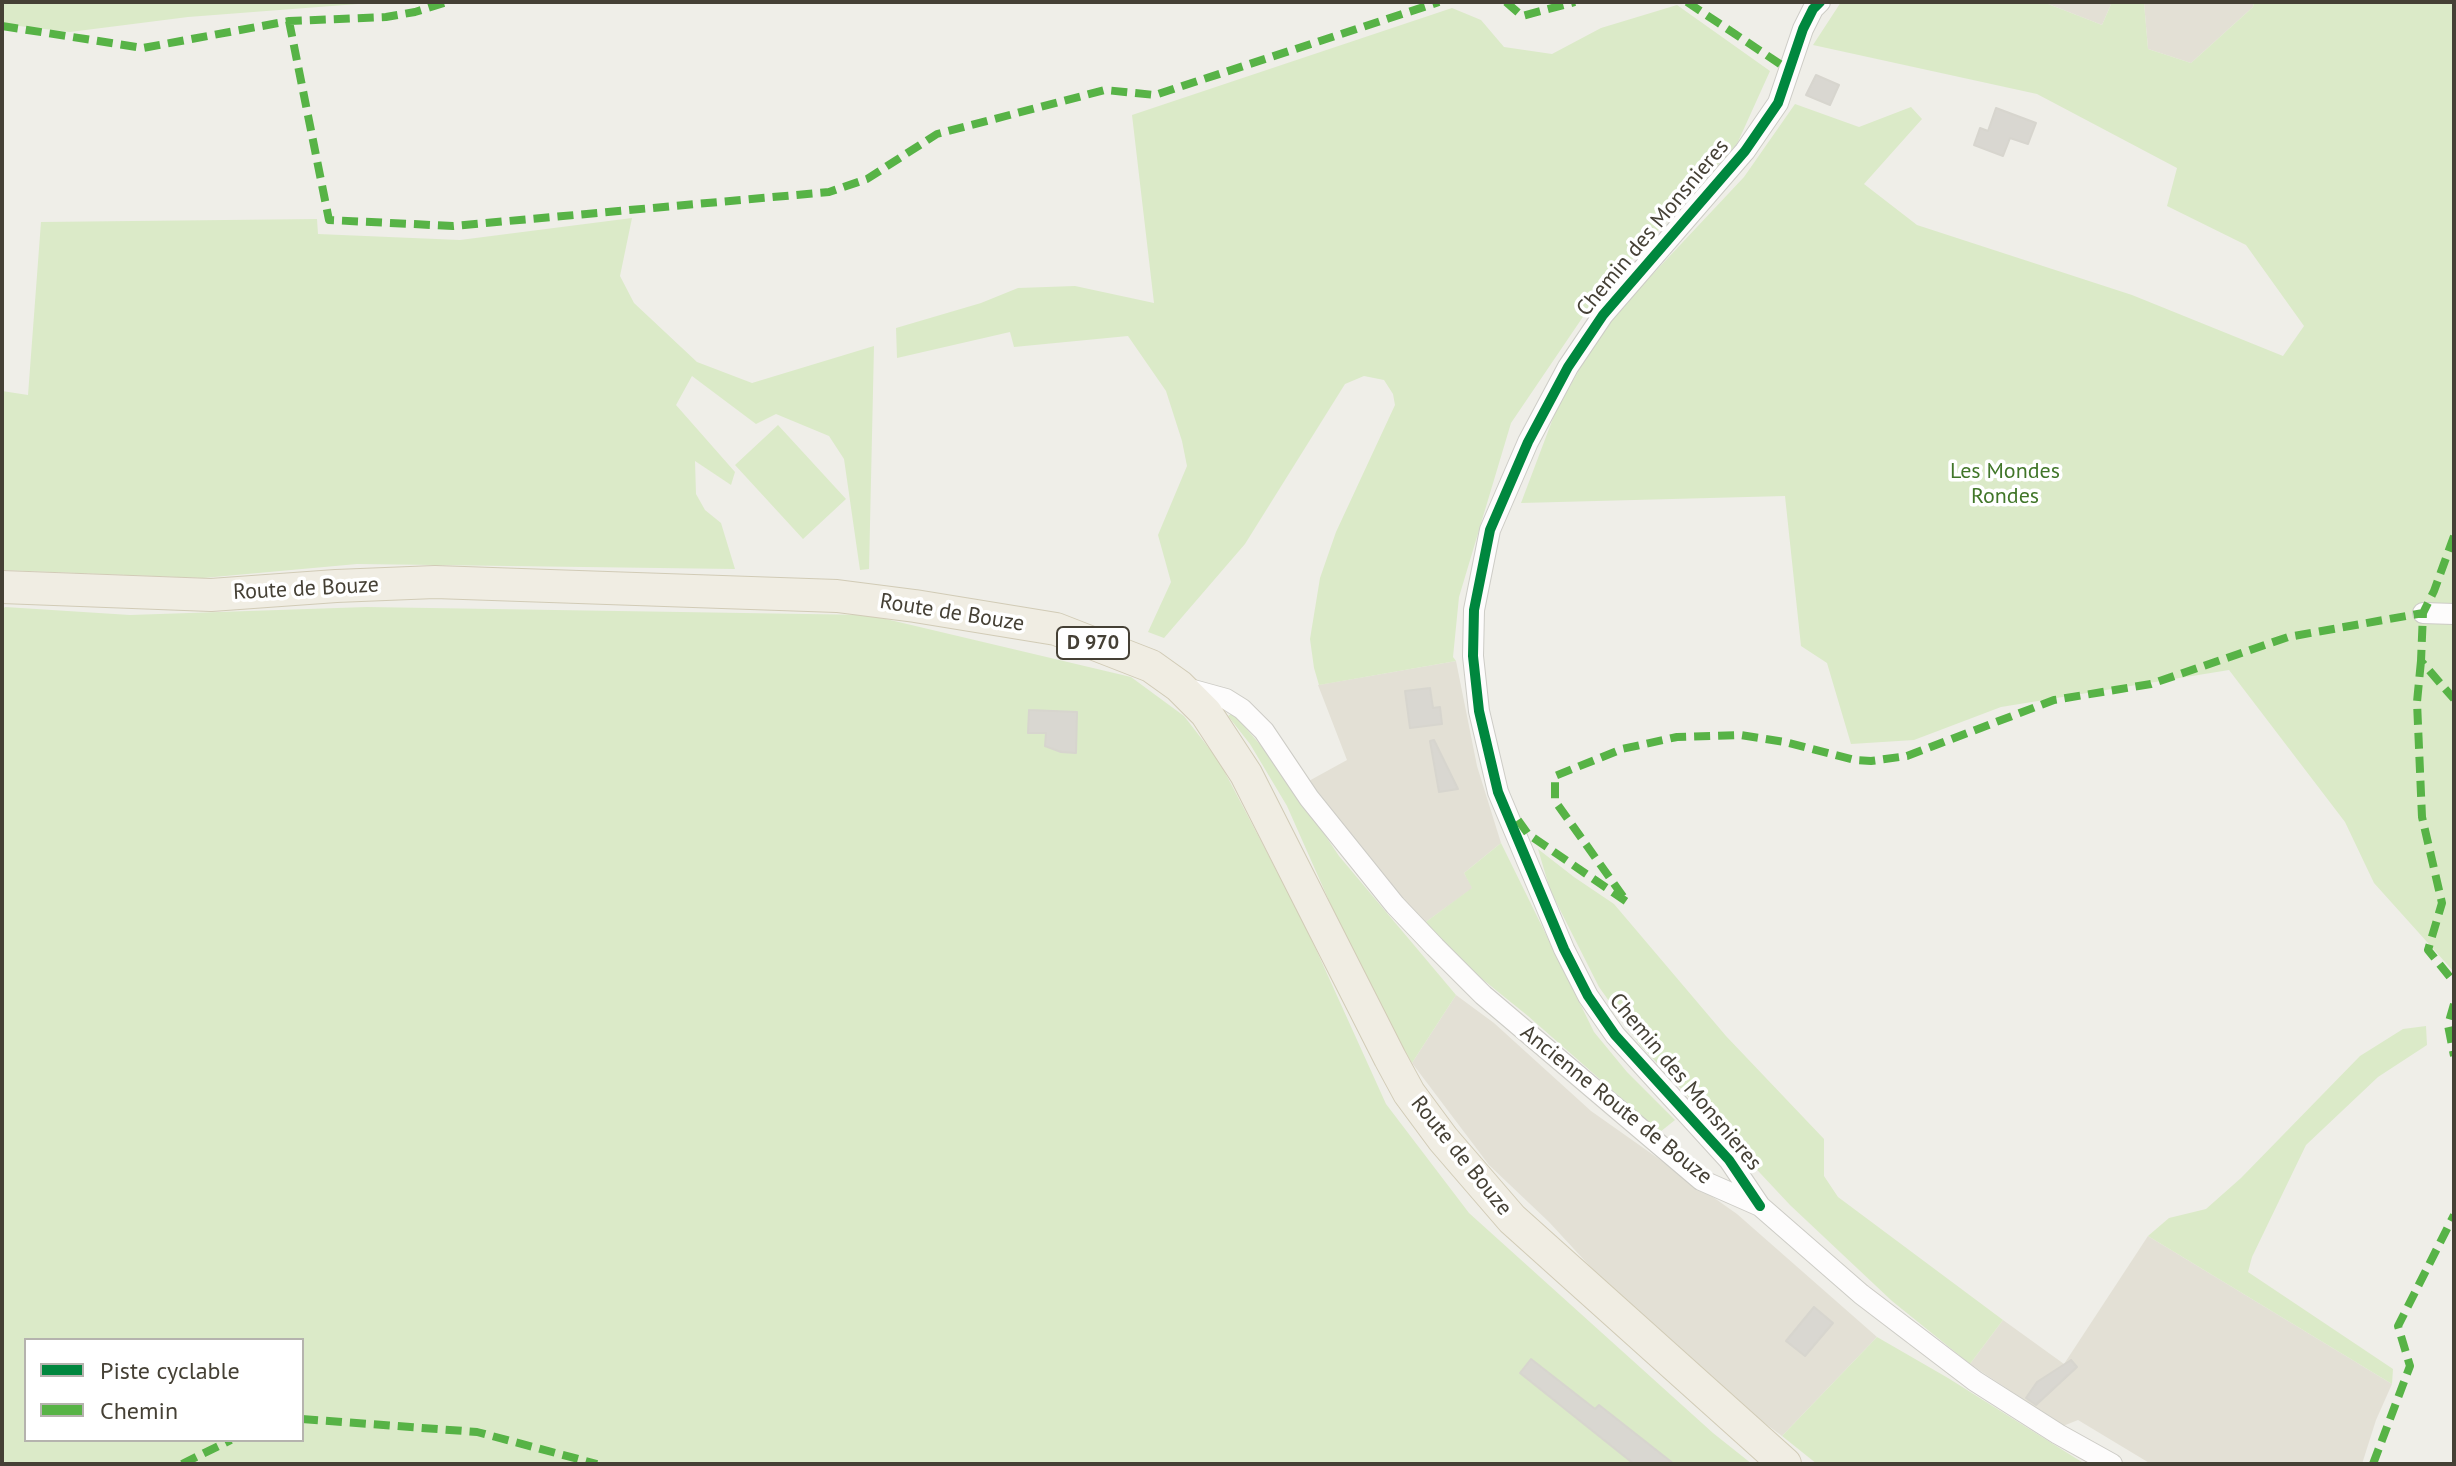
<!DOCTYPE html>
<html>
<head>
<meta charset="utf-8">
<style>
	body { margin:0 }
	#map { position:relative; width:2456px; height:1466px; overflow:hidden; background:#efeee8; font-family:"PT Sans",sans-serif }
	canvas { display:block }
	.frame { position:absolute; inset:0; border:4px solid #454035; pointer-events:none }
	.legend { position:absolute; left:24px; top:1338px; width:280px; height:104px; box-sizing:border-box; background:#fff; border:2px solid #b5b3ae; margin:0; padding:10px 14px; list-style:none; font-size:24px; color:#454035 }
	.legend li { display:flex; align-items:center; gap:16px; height:40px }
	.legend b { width:40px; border:2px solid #b5b3ae }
</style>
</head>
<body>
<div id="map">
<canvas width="2456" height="1466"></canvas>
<div class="frame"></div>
<ul class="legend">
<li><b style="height:10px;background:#00873e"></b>Piste cyclable</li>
<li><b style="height:10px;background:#57b346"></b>Chemin</li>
</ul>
</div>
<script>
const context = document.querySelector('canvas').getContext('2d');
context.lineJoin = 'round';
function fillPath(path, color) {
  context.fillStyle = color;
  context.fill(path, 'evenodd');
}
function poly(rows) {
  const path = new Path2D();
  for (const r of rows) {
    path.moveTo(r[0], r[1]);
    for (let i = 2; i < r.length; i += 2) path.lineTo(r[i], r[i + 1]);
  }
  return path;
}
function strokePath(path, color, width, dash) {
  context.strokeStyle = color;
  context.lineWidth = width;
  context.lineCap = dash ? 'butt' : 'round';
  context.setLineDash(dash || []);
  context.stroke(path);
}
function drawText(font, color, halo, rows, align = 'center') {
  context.font = font + ' "PT Sans",sans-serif';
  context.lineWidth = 7;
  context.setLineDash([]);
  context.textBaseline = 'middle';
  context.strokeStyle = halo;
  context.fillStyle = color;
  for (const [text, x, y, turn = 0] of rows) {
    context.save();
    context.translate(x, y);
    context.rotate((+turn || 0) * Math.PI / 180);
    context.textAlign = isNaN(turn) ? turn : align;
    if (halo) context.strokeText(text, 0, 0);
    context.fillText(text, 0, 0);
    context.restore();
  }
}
fillPath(poly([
	[2043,2,2112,2,2102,25],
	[2141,2,2254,2,2253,7,2191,63,2148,49,2144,3],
	[1456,661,1477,766,1501,843,1464,873,1473,888,1423,924,1307,782,1347,760,1318,685],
	[1456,995,1494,1023,1591,1111,1737,1214,1877,1337,1782,1436,1735,1401,1621,1300,1549,1222,1489,1165,1412,1063],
	[2148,1236,2392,1384,2376,1420,2362,1464,2151,1464,2078,1420,2063,1426,1970,1364,2003,1320,2064,1364]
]), '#e3e0d5');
fillPath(poly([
	[2,2,384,2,188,17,70,32,2,24],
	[1841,2,2043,2,2102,25,2112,2,2141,2,2144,3,2148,49,2191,63,2253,7,2254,2,2454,2,2454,972,2374,883,2345,822,2229,670,2001,707,1914,740,1851,744,1827,663,1801,646,1785,496,1521,503,1555,413,1603,327,1744,177,1795,104,1859,127,1911,107,1922,119,1864,184,1917,225,2132,295,2283,356,2304,326,2246,245,2167,206,2177,168,2037,94,1813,45],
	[1677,5,1770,71,1737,144,1593,302,1511,423,1459,597,1453,657,1456,661,1319,685,1314,668,1310,639,1320,578,1336,532,1395,405,1393,394,1384,380,1364,376,1345,384,1245,544,1164,638,1148,632,1171,582,1158,535,1187,466,1182,441,1166,391,1128,336,1014,347,1010,332,897,358,896,328,981,303,1018,288,1075,286,1154,303,1132,115,1452,8,1481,20,1504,47,1552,54,1601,28],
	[632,218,620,276,634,303,697,362,752,383,874,346,869,569,860,570,844,459,829,436,776,414,756,424,692,376,676,405,735,472,731,485,695,461,696,494,705,510,721,523,735,569,357,564,203,578,2,570,2,391,28,395,41,222,317,219,318,234,460,240],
	[778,425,846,499,803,539,735,465],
	[5,607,130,615,367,607,869,615,1131,677,1184,716,1219,761,1305,925,1386,1104,1469,1213,1713,1433,1752,1464,2,1464,2,610],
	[26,1340,302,1340,302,1440,26,1440],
	[1233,713,1281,769,1339,856,1456,995,1412,1063,1365,982,1287,806,1250,744,1228,716],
	[1501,843,1594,1032,1627,1072,1675,1120,1660,1132,1528,1016,1466,966,1423,924,1472,888,1464,873],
	[1538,849,1574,877,1614,904,1726,1036,1824,1139,1824,1176,1838,1197,2003,1320,1970,1364,1892,1301,1790,1205,1641,1046,1599,987,1550,890],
	[2426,1026,2427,1045,2378,1077,2306,1145,2252,1257,2248,1272,2393,1369,2392,1384,2148,1236,2169,1218,2206,1209,2241,1178,2360,1056,2403,1029],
	[1877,1337,1948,1378,2085,1464,1817,1464,1782,1436]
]), '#dbeac8');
const building = poly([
	[1816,75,1839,85,1830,105,1806,95,1816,75],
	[1996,108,2036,123,2028,144,2010,138,2003,156,1974,145,1980,128,1988,131,1996,108],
	[1430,688,1433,708,1440,707,1442,724,1410,728,1405,691,1430,688],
	[1029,710,1077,712,1076,753,1061,752,1045,746,1046,733,1028,733,1029,710],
	[1434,740,1458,789,1439,792,1430,741,1434,740],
	[1814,1307,1833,1323,1805,1356,1786,1341,1814,1307],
	[1531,1359,1595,1409,1599,1405,1674,1464,1634,1464,1520,1373,1531,1359],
	[2071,1360,2077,1367,2036,1405,2026,1398,2037,1382,2071,1360]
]);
fillPath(building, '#d9d7d1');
strokePath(building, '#d7d5ce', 2);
const street = poly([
	[2423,613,2454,614],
	[1186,688,1226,699,1242,709,1264,731,1309,798,1395,905,1435,947,1483,995,1701,1180,1760,1206,1861,1294,1975,1381,2058,1434,2112,1464],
	[1760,1206,1729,1160,1615,1035,1588,996,1564,949,1498,792,1479,711,1473,656,1474,610,1490,530,1528,442,1568,367,1603,315,1745,151,1778,103,1803,29,1813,9,1820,2]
]);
const primary = poly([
	[2,587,211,595,336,586,435,582,837,596,915,606,1056,629,1151,666,1179,686,1206,713,1246,774,1390,1058,1409,1093,1443,1139,1512,1219,1785,1464]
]);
strokePath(street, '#cdccc6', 22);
strokePath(primary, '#d1cbb6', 34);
strokePath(street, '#fdfcfc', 20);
strokePath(primary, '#f0ede3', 32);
strokePath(poly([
	[1506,2,1522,16,1575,2],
	[1687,2,1789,70],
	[289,21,329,220,453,226,829,192,867,179,937,134,1105,90,1155,95,1439,2],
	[2,26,143,48,289,21,386,17,415,12,447,2],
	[2454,536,2434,591,2423,613,2421,661,2454,699],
	[2421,661,2417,702,2422,817,2442,903,2428,950,2454,982],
	[1518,820,1528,834,1627,902,1555,801,1555,776,1622,749,1677,737,1740,735,1785,742,1855,760,1871,761,1907,756,2054,700,2151,684,2288,637,2423,613],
	[2454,1004,2448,1025,2454,1056],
	[302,1419,477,1432,597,1464],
	[182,1464,231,1440],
	[2373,1464,2410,1366,2398,1326,2454,1215]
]), '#57b346', 8, [16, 8]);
strokePath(poly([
	[1760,1206,1729,1160,1615,1035,1588,996,1564,949,1498,792,1479,711,1473,656,1474,610,1490,530,1528,442,1568,367,1603,315,1745,151,1778,103,1803,29,1813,9,1820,2]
]), '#00873e', 10);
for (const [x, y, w] of [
	[1093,643,72]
]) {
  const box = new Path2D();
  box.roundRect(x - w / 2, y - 16, w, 32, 6);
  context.fillStyle = '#fff';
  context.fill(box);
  strokePath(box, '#454035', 2);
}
drawText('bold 20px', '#454035', null, [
	["D 970",1093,643]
]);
drawText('22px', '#454035', '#fff', [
	["Chemin des Monsnieres",1653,228,-50],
	["Route de Bouze",306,589,-3],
	["Route de Bouze",952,613,9],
	["Chemin des Monsnieres",1685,1082,50],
	["Ancienne Route de Bouze",1616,1105,39],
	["Route de Bouze",1461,1156,51]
]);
drawText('22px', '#417629', '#fff', [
	["Les Mondes",2005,472],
	["Rondes",2005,497]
]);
</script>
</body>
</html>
